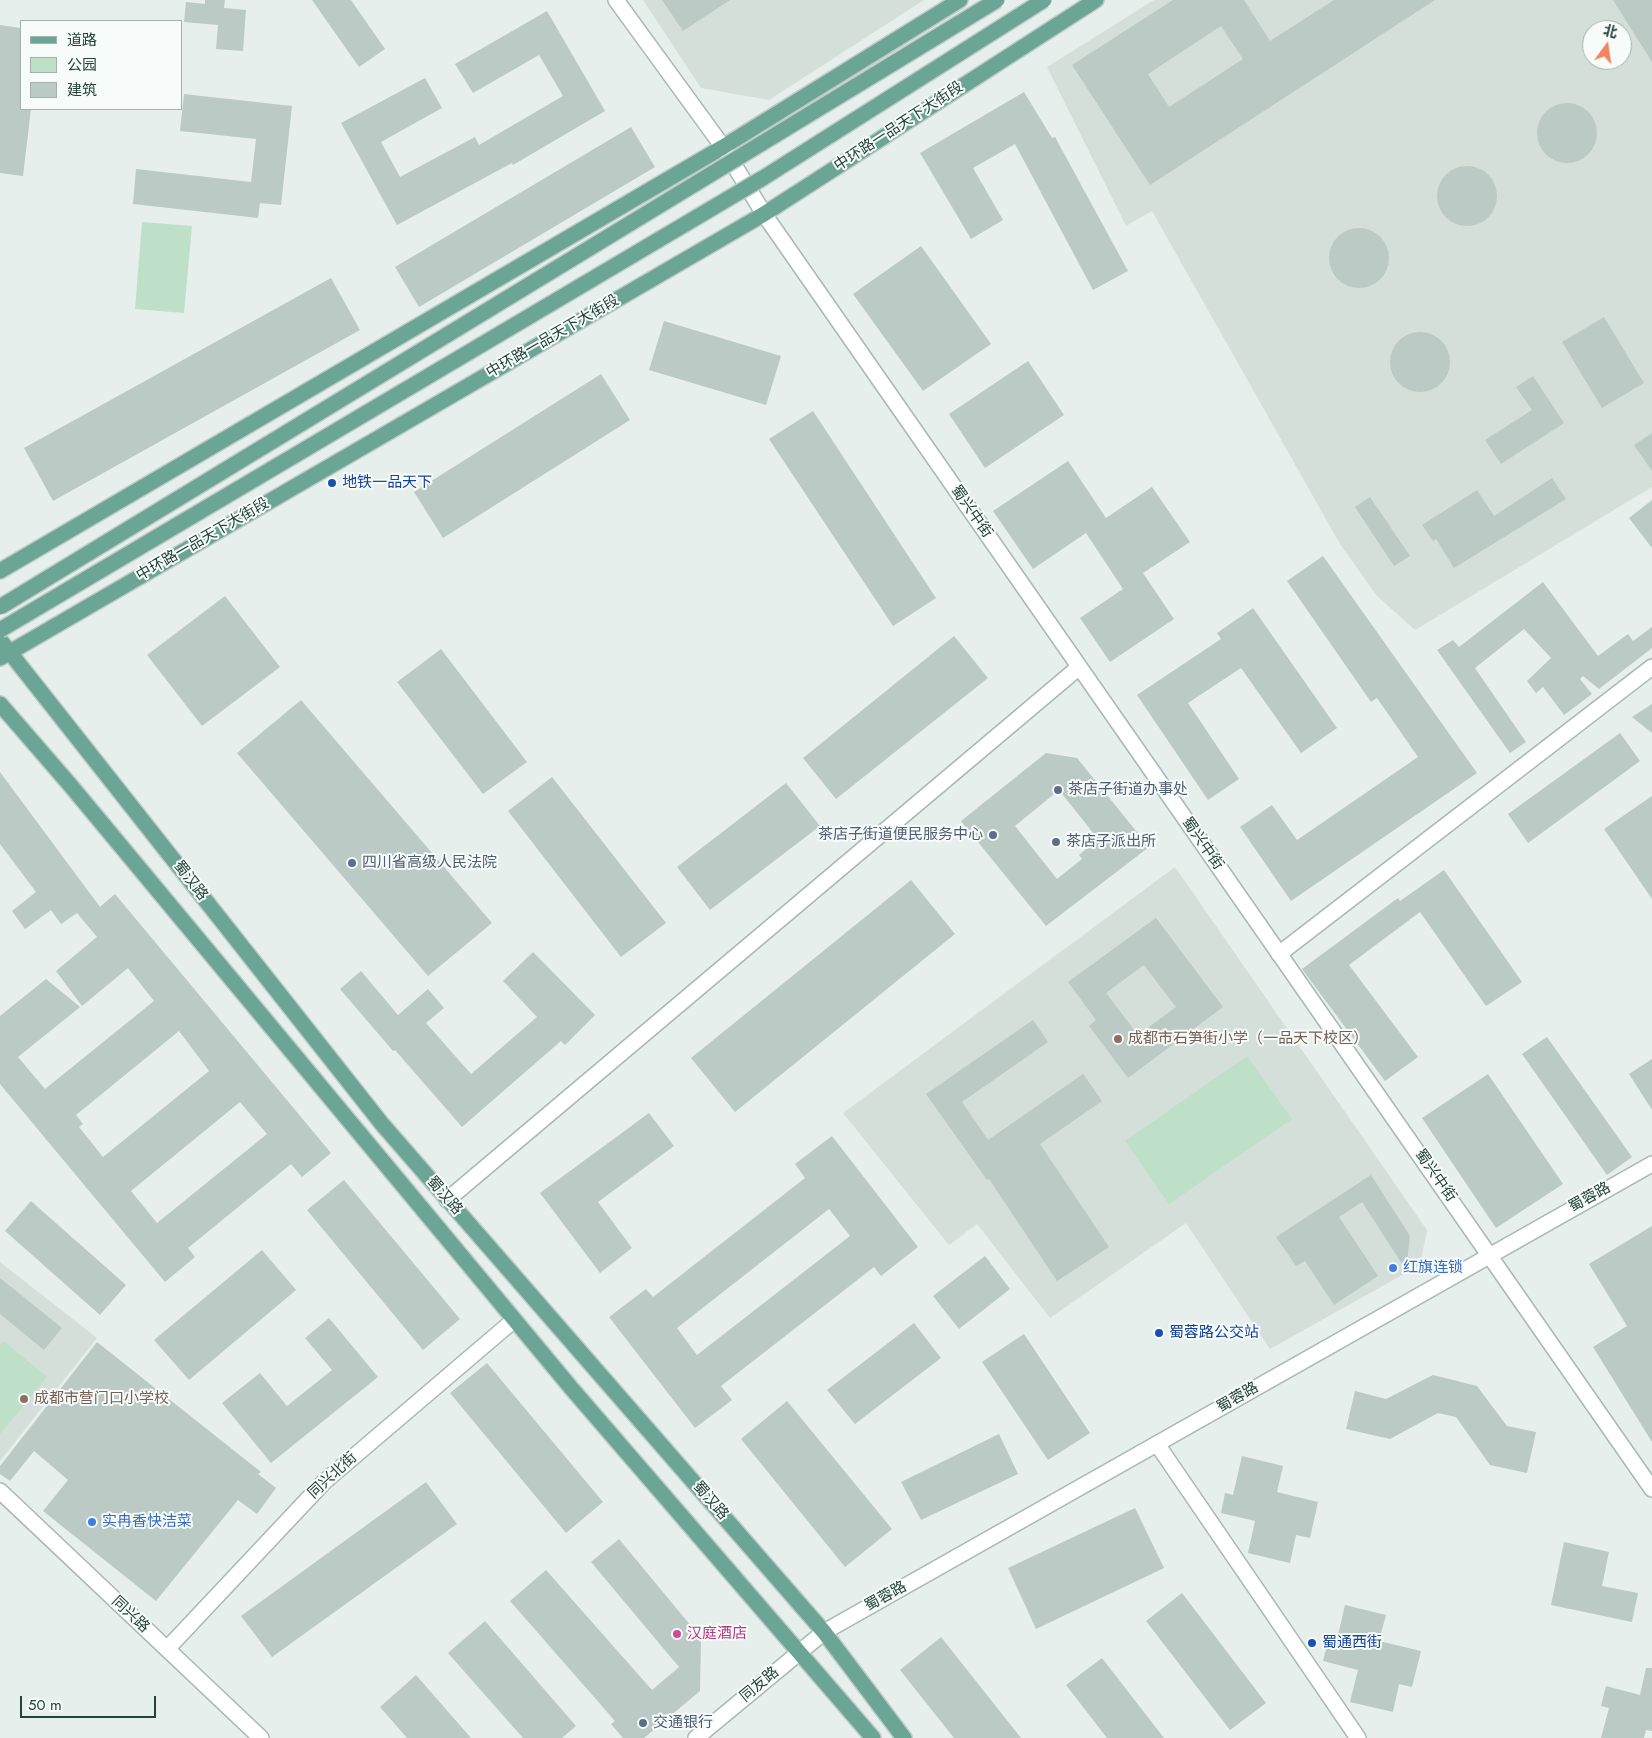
<!DOCTYPE html>
<html>
<head>
<meta charset="utf-8">
<style>
	body { margin:0 }
	#map { position:relative; width:1652px; height:1738px; overflow:hidden; background:#e6efeb; font-family:Jost,"Noto Sans SC",sans-serif }
	canvas { display:block }
	.legend { position:absolute; left:20px; top:20px; width:162px; height:90px; box-sizing:border-box; background:#f7fbf9; border:1px solid #a3b1ad; margin:0; padding:6px 9px; list-style:none; font-size:15px; color:#24423a }
	.legend li { display:flex; align-items:center; gap:10px; height:25px }
	.legend b { width:25px; border:1px solid #a3b1ad }
	.north { position:absolute; left:1582px; top:20px; width:50px; height:50px; box-sizing:border-box; background:#f7fbf9; border:1px solid #a3b1ad; border-radius:50%; rotate:14deg; font-size:14px; font-weight:700; line-height:20px; text-align:center; color:#24423a }
	.north::after { content:''; display:block; margin:auto; width:18px; height:22px; background:#f4845f; clip-path:polygon(50% 0,100% 100%,50% 72%,0 100%) }
	.scale { position:absolute; left:20px; top:1696px; width:136px; height:22px; box-sizing:border-box; border:2px solid #24423a; border-top:0; padding-left:6px; font-size:15px; line-height:18px; white-space:nowrap; color:#24423a; -webkit-text-stroke:4px #f7fbf9; paint-order:stroke }
</style>
</head>
<body>
<div id="map">
<canvas width="1652" height="1738"></canvas>
<ul class="legend">
<li><b style="height:6px;background:#6aa596"></b>道路</li>
<li><b style="height:14px;background:#bfe0c8"></b>公园</li>
<li><b style="height:14px;background:#bbcac4"></b>建筑</li>
</ul>
<div class="north">北</div>
<div class="scale">50 m</div>
</div>
<script>
const context = document.querySelector('canvas').getContext('2d');
context.lineJoin = 'round';
function fillPath(path, color) {
  context.fillStyle = color;
  context.fill(path, 'evenodd');
}
function poly(rows) {
  const path = new Path2D();
  for (const r of rows) {
    if (r.length === 3) {
      path.moveTo(r[0] + r[2], r[1]);
      path.arc(r[0], r[1], r[2], 0, 2 * Math.PI);
      continue;
    }
    path.moveTo(r[0], r[1]);
    for (let i = 2; i < r.length; i += 2) path.lineTo(r[i], r[i + 1]);
  }
  return path;
}
function strokePath(path, color, width, dash) {
  context.strokeStyle = color;
  context.lineWidth = width;
  context.lineCap = dash ? 'butt' : 'round';
  context.setLineDash(dash || []);
  context.stroke(path);
}
function drawText(font, color, halo, rows, align = 'center') {
  context.font = font + ' Jost,"Noto Sans SC",sans-serif';
  context.lineWidth = 4;
  context.setLineDash([]);
  context.textBaseline = 'middle';
  context.strokeStyle = halo;
  context.fillStyle = color;
  for (const [text, x, y, turn = 0] of rows) {
    context.save();
    context.translate(x, y);
    context.rotate((+turn || 0) * Math.PI / 180);
    context.textAlign = isNaN(turn) ? turn : align;
    if (halo) context.strokeText(text, 0, 0);
    context.fillText(text, 0, 0);
    context.restore();
  }
}
fillPath(poly([
	[643,0,924,0,769,100,701,88],
	[1154,0,1652,0,1652,487,1415,630,1377,596,1340,544,1152,211,1126,226,1047,67],
	[1592,30,1622,30,1622,60,1592,60],
	[1175,867,1427,1230,1420,1265,1270,1349,1186,1223,1050,1318,977,1224,949,1245,843,1113],
	[0,1262,97,1338,0,1461]
]), '#d4dfda');
fillPath(poly([
	[142,222,192,226,184,313,135,309],
	[1247,1056,1292,1119,1169,1204,1125,1141],
	[4,1341,47,1377,0,1434,0,1345]
]), '#bfe0c8');
fillPath(poly([
	[205,0,225,0,224,8,246,10,243,51,216,49,218,25,184,22,186,2,205,4],
	[312,0,351,0,385,49,359,67],
	[662,0,730,0,683,31],
	[1173,0,1244,0,1270,41,1334,0,1435,0,1150,185,1072,65],
	[1221,26,1243,59,1169,107,1148,74],
	[1613,0,1652,0,1652,62],
	[547,11,605,111,513,165,512,163,397,225,341,123,425,78,442,108,381,142,400,177,475,137,479,145,563,96,539,55,473,93,455,64],
	[0,25,21,28,21,109,31,109,23,176,0,173],
	[1024,92,1052,138,1055,137,1128,271,1093,290,1015,144,973,168,1003,220,971,239,920,153],
	[184,94,292,106,281,205,260,203,258,218,133,204,136,169,251,182,256,139,180,131],
	[1567,133,30],
	[631,127,655,167,419,307,395,267],
	[1467,196,30],
	[1359,258,30],
	[921,246,991,344,923,391,853,294],
	[331,278,360,330,53,501,24,448],
	[1604,317,1644,383,1602,408,1562,342],
	[664,321,781,356,766,405,649,370],
	[1420,362,30],
	[1028,361,1064,415,985,468,949,414],
	[601,374,630,420,443,538,414,492],
	[1533,376,1564,423,1501,464,1485,440,1532,410,1516,387],
	[813,411,936,598,893,626,769,439],
	[1652,433,1652,471,1634,445],
	[1068,461,1106,518,1152,487,1190,542,1143,573,1174,619,1110,662,1080,618,1123,589,1086,533,1033,569,993,511],
	[1552,478,1566,499,1454,568,1436,539,1433,541,1422,525,1477,490,1494,516],
	[1370,497,1410,556,1394,566,1355,507],
	[1652,500,1652,548,1629,518],
	[1323,556,1477,773,1291,901,1240,827,1272,805,1297,840,1418,757,1377,698,1371,702,1287,581],
	[1543,582,1598,656,1628,634,1633,641,1652,627,1652,648,1599,689,1583,676,1580,679,1592,694,1564,715,1543,687,1536,693,1527,681,1551,658,1524,629,1475,668,1526,742,1510,753,1437,650,1453,640,1459,647],
	[225,596,280,667,202,726,147,655],
	[1253,608,1337,728,1301,753,1241,668,1188,703,1239,779,1208,800,1137,695,1221,639,1217,633],
	[954,636,988,678,836,799,803,758],
	[441,649,527,762,483,794,397,682],
	[301,700,492,923,428,976,237,753],
	[1652,704,1652,733,1632,717],
	[1620,733,1640,761,1528,843,1508,814],
	[1046,753,1077,758,1149,847,1046,926,961,821],
	[1059,790,1098,839,1079,855,1082,859,1057,879,1015,826],
	[0,772,100,907,115,894,331,1153,302,1177,291,1164,188,1248,195,1257,165,1282,0,1084,0,1016,46,979,80,1007,18,1057,45,1089,154,1001,128,968,82,1006,56,971,97,937,77,913,61,924,51,910,25,929,12,911,36,892,0,844],
	[179,1031,209,1071,103,1157,79,1127,83,1124,76,1115],
	[240,1102,267,1134,157,1223,131,1191],
	[552,777,666,923,621,957,508,811],
	[786,783,820,826,710,910,677,867],
	[1652,796,1652,899,1604,829],
	[1444,870,1522,982,1486,1006,1420,912,1349,965,1418,1057,1385,1081,1302,969,1398,898,1400,901],
	[911,880,955,934,735,1112,691,1058],
	[1156,918,1223,1007,1128,1078,1089,1026,1096,1020,1068,982],
	[1144,965,1176,1007,1138,1035,1106,993],
	[533,952,595,1015,565,1045,561,1041,462,1127,395,1050,393,1051,340,989,361,971,398,1015,428,989,444,1008,426,1023,471,1074,537,1017,503,981],
	[1033,1020,1048,1042,962,1102,988,1140,1083,1074,1102,1101,1040,1144,1109,1247,1057,1281,989,1179,987,1180,926,1094],
	[1547,1037,1632,1157,1607,1175,1522,1054],
	[1652,1059,1652,1110,1629,1074],
	[1488,1074,1563,1184,1496,1228,1422,1118],
	[649,1113,674,1146,598,1202,632,1248,600,1273,540,1193],
	[832,1136,918,1247,881,1276,874,1267,721,1386,732,1400,695,1428,609,1317,646,1289,653,1297,805,1178,795,1164],
	[829,1209,850,1236,697,1355,677,1328],
	[1371,1175,1410,1236,1406,1270,1362,1202,1339,1217,1378,1276,1334,1305,1305,1261,1296,1266,1276,1237],
	[344,1180,460,1319,423,1350,307,1210],
	[31,1201,126,1285,100,1315,5,1231],
	[1652,1226,1652,1442,1593,1347,1627,1326,1589,1264],
	[262,1250,296,1290,189,1380,154,1340],
	[985,1256,1010,1289,959,1329,933,1296],
	[0,1278,62,1328,44,1350,0,1314],
	[329,1318,378,1377,271,1463,222,1403,260,1373,287,1406,332,1370,305,1338],
	[914,1323,941,1358,855,1424,827,1390],
	[1024,1334,1090,1433,1048,1460,982,1362],
	[97,1342,261,1472,258,1474,276,1488,257,1514,238,1500,156,1601,43,1511,68,1480,34,1451,10,1481,0,1474,0,1466],
	[487,1363,603,1502,566,1533,450,1393],
	[1433,1375,1477,1386,1507,1426,1536,1432,1527,1473,1490,1465,1456,1417,1438,1413,1390,1439,1346,1429,1355,1391,1386,1399],
	[787,1401,892,1529,845,1567,741,1439],
	[999,1434,1018,1474,921,1520,901,1482],
	[1242,1456,1283,1466,1277,1492,1318,1502,1310,1538,1296,1535,1290,1563,1248,1553,1255,1521,1221,1513,1225,1493,1233,1495],
	[426,1482,457,1524,272,1657,241,1616],
	[1135,1508,1164,1568,1036,1629,1008,1568],
	[619,1539,701,1638,700,1691,644,1738,623,1738,611,1724,615,1721,510,1601,546,1570,652,1690,679,1667,591,1562],
	[1564,1542,1609,1552,1602,1586,1638,1593,1632,1622,1551,1605],
	[1182,1593,1266,1703,1230,1730,1146,1621],
	[1345,1605,1386,1615,1379,1641,1421,1651,1412,1687,1399,1684,1393,1712,1350,1702,1358,1670,1323,1661,1328,1642,1336,1644],
	[485,1621,576,1726,562,1738,523,1738,448,1653],
	[941,1637,1021,1738,954,1738,900,1670],
	[1102,1658,1164,1738,1107,1738,1066,1685],
	[1646,1668,1652,1668,1652,1731,1646,1730,1644,1738,1601,1738,1609,1708,1601,1706,1606,1686,1640,1695],
	[416,1675,471,1738,407,1738,380,1707]
]), '#bbcac4');
const minor = poly([
	[1279,954,1652,667],
	[447,1200,1078,668],
	[1157,1444,1358,1738],
	[0,1491,261,1738],
	[167,1649,324,1482,514,1320],
	[696,1738,824,1632]
]);
const tertiary = poly([
	[616,0,723,147,764,214,1652,1489],
	[824,1632,1652,1164]
]);
const primary = poly([
	[0,571,723,147,960,0],
	[0,640,382,1124,824,1632,904,1738],
	[0,658,764,214,1096,0],
	[0,704,71,786,572,1389,873,1738]
]);
strokePath(minor, '#a8b8b2', 18);
strokePath(tertiary, '#a8b8b2', 18);
strokePath(primary, '#c2cac8', 18);
strokePath(minor, '#fff', 15);
strokePath(tertiary, '#fff', 15);
strokePath(primary, '#6aa596', 15);
const primaryBridge = poly([
	[0,607,997,0],
	[0,630,763,178,1044,0]
]);
strokePath(primaryBridge, '#c2cac8', 18, []);
strokePath(primaryBridge, '#6aa596', 15);
for (const [x, y, r, color] of [
	[332,483,5,"#1a4fb4"],
	[1058,790,5,"#5c6f8a"],
	[993,835,5,"#5c6f8a"],
	[1056,842,5,"#5c6f8a"],
	[352,863,5,"#5c6f8a"],
	[1118,1039,5,"#8d6e63"],
	[1393,1268,5,"#3f7fe0"],
	[1159,1333,5,"#1a4fb4"],
	[24,1399,5,"#8d6e63"],
	[92,1522,5,"#3f7fe0"],
	[677,1634,5,"#d1479c"],
	[1312,1643,5,"#1a4fb4"],
	[643,1723,5,"#5c6f8a"]
]) {
  const dot = new Path2D();
  dot.arc(x, y, r, 0, 2 * Math.PI);
  context.fillStyle = color;
  context.fill(dot);
  strokePath(dot, '#f7fbf9', 2);
}
drawText('15px', '#24423a', '#f7fbf9', [
	["中环路一品天下大街段",899,127,-33],
	["中环路一品天下大街段",553,337,-30],
	["蜀兴中街",971,512,55],
	["中环路一品天下大街段",203,540,-30],
	["蜀兴中街",1202,844,55],
	["蜀汉路",190,881,52],
	["蜀兴中街",1435,1176,55],
	["蜀汉路",444,1196,49],
	["蜀蓉路",1590,1198,-29],
	["蜀蓉路",1238,1398,-30],
	["同兴北街",333,1476,-43],
	["蜀汉路",710,1501,49],
	["蜀蓉路",886,1597,-29],
	["同兴路",130,1615,43],
	["同友路",760,1685,-40]
]);
drawText('15px', '#164399', '#f7fbf9', [
	["地铁一品天下",342,483],
	["蜀蓉路公交站",1169,1333],
	["蜀通西街",1322,1643]
], 'left');
drawText('15px', '#4e5e75', '#f7fbf9', [
	["茶店子街道办事处",1068,790],
	["茶店子街道便民服务中心",983,835,"right"],
	["茶店子派出所",1066,842],
	["四川省高级人民法院",362,863],
	["交通银行",653,1723]
], 'left');
drawText('15px', '#785e54', '#f7fbf9', [
	["成都市石笋街小学（一品天下校区）",1128,1039],
	["成都市营门口小学校",34,1399]
], 'left');
drawText('15px', '#366cbe', '#f7fbf9', [
	["红旗连锁",1403,1268],
	["实冉香快洁菜",102,1522]
], 'left');
drawText('15px', '#b23c85', '#f7fbf9', [
	["汉庭酒店",687,1634]
], 'left');
</script>
</body>
</html>
